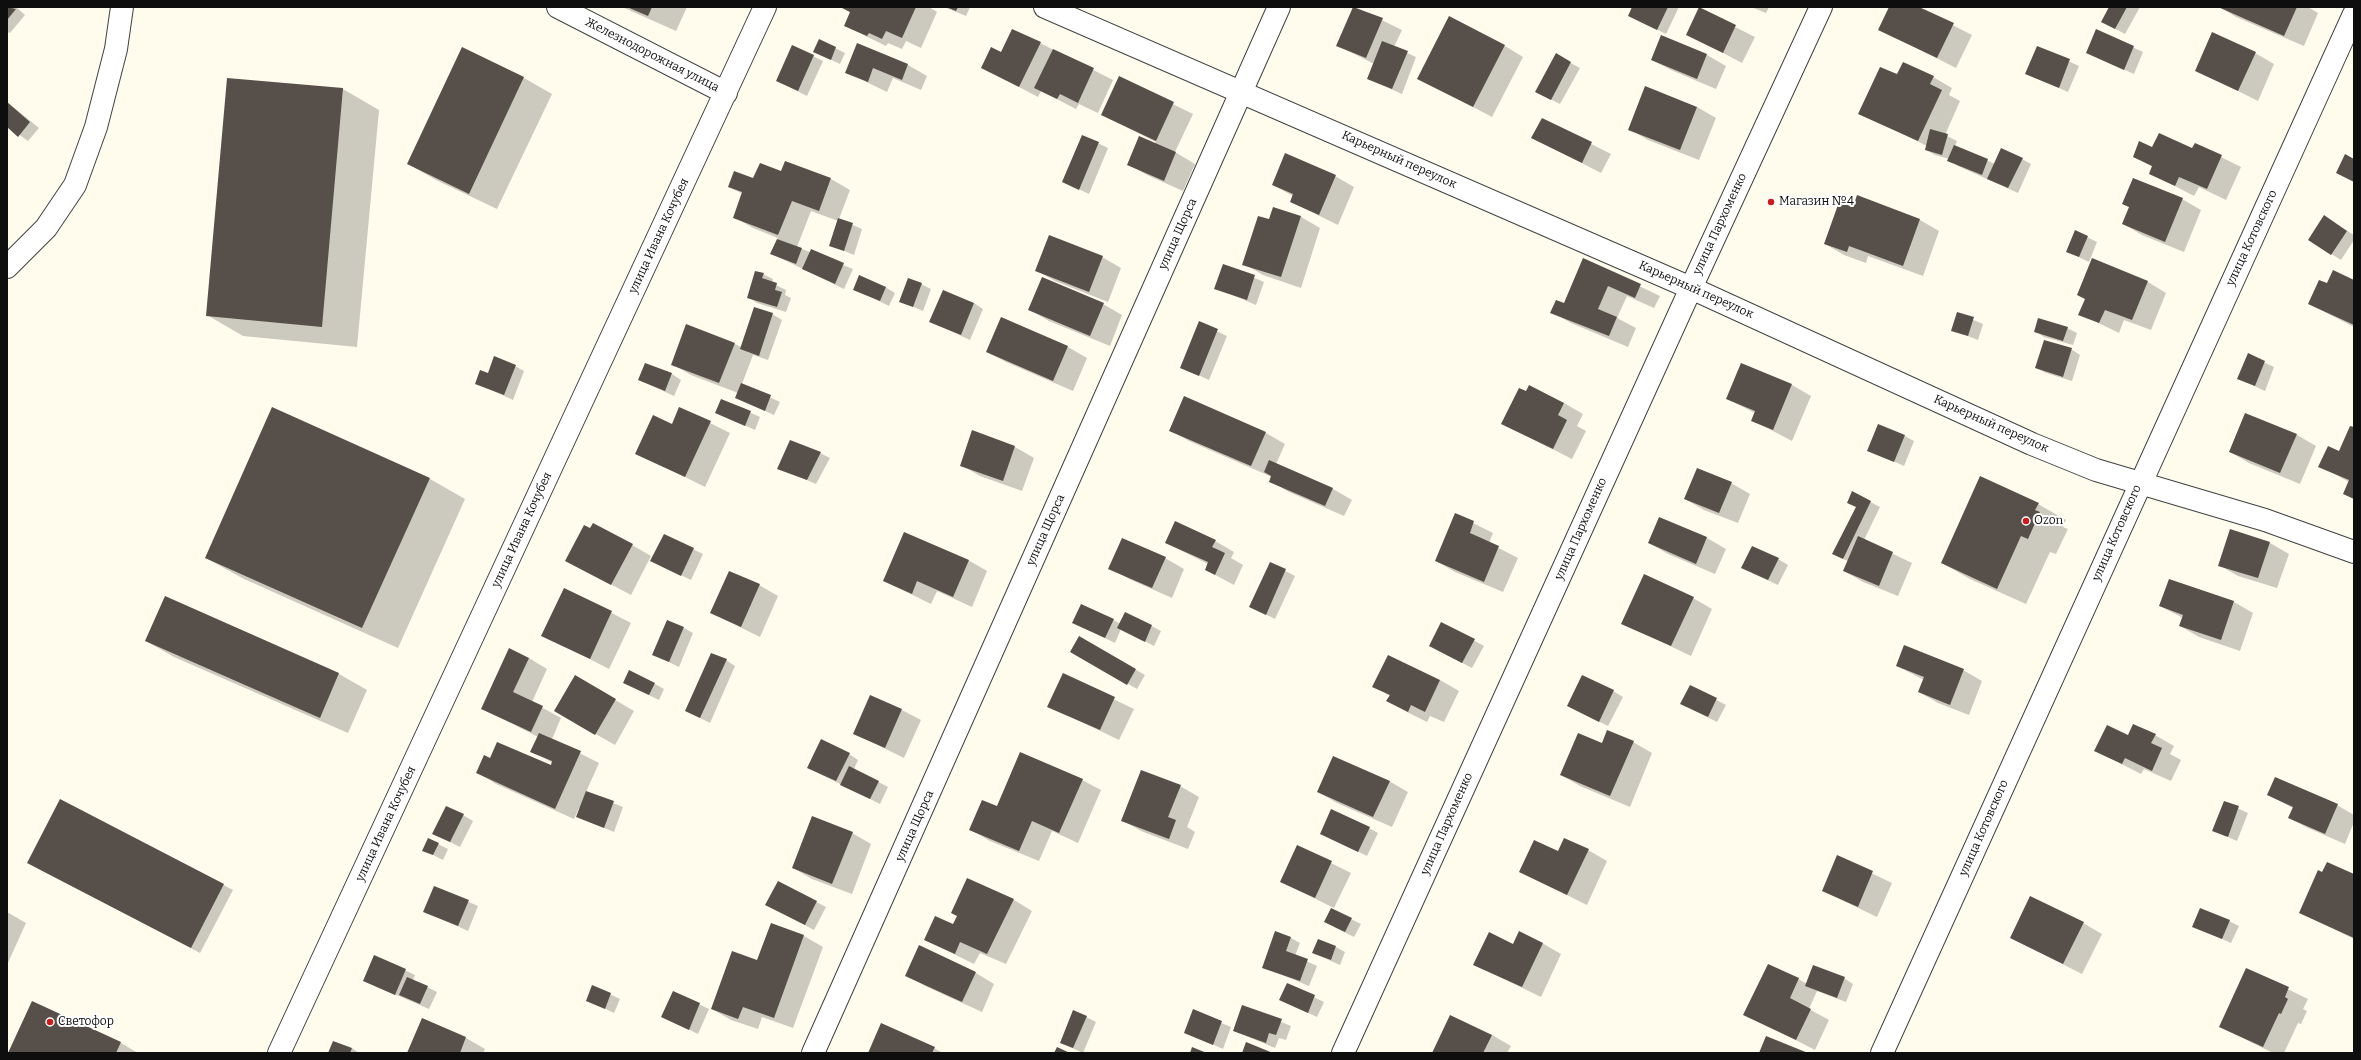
<!DOCTYPE html>
<html>
<head>
<meta charset="utf-8">
<style>
	body { margin:0 }
	#map { position:relative; width:2361px; height:1060px; overflow:hidden; background:#fffcee; font-family:Bitter,serif }
	canvas { display:block }
	.frame { position:absolute; inset:0; border:8px solid #0e0e0e; pointer-events:none }
</style>
</head>
<body>
<div id="map">
<canvas width="2361" height="1060"></canvas>
<div class="frame"></div>
</div>
<script>
const ctx = document.querySelector('canvas').getContext('2d');
ctx.lineJoin = 'round';
function fillPath(path, color) {
  ctx.fillStyle = color;
  ctx.fill(path, 'evenodd');
}
function poly(rows) {
  const path = new Path2D();
  for (const r of rows) {
    path.moveTo(r[0], r[1]);
    for (let i = 2; i < r.length; i += 2) path.lineTo(r[i], r[i + 1]);
  }
  return path;
}
function trace(path, color, width, dash) {
  ctx.strokeStyle = color;
  ctx.lineWidth = width;
  ctx.lineCap = dash ? 'butt' : 'round';
  ctx.setLineDash(dash || []);
  ctx.stroke(path);
}
function drawText(font, color, halo, rows, align = 'center') {
  ctx.font = font + ' Bitter,serif';
  ctx.lineWidth = 4;
  ctx.setLineDash([]);
  ctx.textBaseline = 'middle';
  ctx.strokeStyle = halo;
  ctx.fillStyle = color;
  for (const [text, x, y, turn = 0] of rows) {
    ctx.save();
    ctx.translate(x, y);
    ctx.rotate((+turn || 0) * Math.PI / 180);
    ctx.textAlign = isNaN(turn) ? turn : align;
    if (halo) ctx.strokeText(text, 0, 0);
    ctx.fillText(text, 0, 0);
    ctx.restore();
  }
}
const shadow = poly([
	[7,7,16,7,25,15,10,33,7,32],
	[622,7,687,7,676,31],
	[841,7,929,7,937,12,921,48,906,41,902,49,888,43,886,46,845,26,851,13],
	[944,7,970,7,966,16],
	[1355,7,1402,30,1394,47,1416,57,1402,94,1368,79,1374,64,1337,45],
	[1633,7,1679,7,1666,34,1639,21],
	[1751,7,1769,7,1766,13],
	[1890,7,1917,7,1972,35,1956,68,1879,29],
	[2110,7,2140,7,2125,34,2112,27],
	[2220,7,2308,7,2318,13,2304,46,2236,17],
	[1699,9,1755,37,1742,63,1687,34],
	[2097,31,2143,52,2134,74,2087,53],
	[1662,36,1707,55,1726,66,1716,89,1671,70,1652,60],
	[819,40,845,53,840,64,814,52],
	[1040,43,1113,80,1098,113,1079,104,1076,109,1041,91,1038,97,983,68,1002,54],
	[857,44,908,65,927,76,921,90,893,78,887,92,846,72],
	[1505,46,1523,57,1492,117,1418,78],
	[2038,47,2079,66,2068,92,2027,74],
	[463,49,524,78,552,94,497,209,436,180,408,164],
	[2255,53,2274,64,2258,101,2196,70],
	[1556,55,1580,68,1560,104,1546,97],
	[813,56,823,61,807,96,777,81],
	[1897,76,1933,77,1952,88,1949,95,1960,101,1945,135,1957,141,1955,146,1995,164,2022,159,2031,164,2018,193,1958,166,1949,159,1935,155,1926,150,1927,146,1860,113],
	[1120,78,1193,114,1175,152,1195,164,1183,191,1147,175,1128,164,1156,142,1102,115],
	[228,79,343,89,379,110,357,347,243,336,207,315],
	[7,102,39,128,28,141,7,126],
	[1697,107,1716,118,1699,160,1648,140,1629,129],
	[1542,119,1611,154,1601,173,1533,138],
	[1083,136,1108,148,1089,194,1064,182],
	[2195,144,2241,167,2226,200,2199,187,2194,196,2150,173,2153,167,2134,156,2153,149,2193,150],
	[786,162,831,179,850,190,839,219,862,229,854,255,830,245,838,221,811,211,797,247,853,269,844,289,772,254,778,238,753,228,734,217,743,194,729,187,782,172],
	[1335,176,1354,187,1338,225,1291,202,1293,196,1273,185],
	[1857,197,1920,220,1939,231,1923,276,1868,256,1866,263,1844,255,1825,244,1853,208],
	[2182,199,2201,210,2184,252,2142,235,2123,224],
	[1273,209,1301,217,1320,228,1301,288,1263,275,1244,264,1269,221],
	[2333,222,2354,235,2354,240,2341,260,2309,240],
	[2087,237,2097,242,2089,262,2068,252],
	[1102,257,1121,268,1108,302,1055,281,1036,270],
	[1583,259,1660,296,1654,308,1627,296,1617,318,1636,328,1628,347,1571,323,1552,312,1564,304],
	[1224,265,1264,282,1256,305,1216,288],
	[763,274,773,279,772,283,786,290,785,295,791,298,786,312,757,303,748,297],
	[2354,281,2354,327,2309,304,2328,285],
	[2148,282,2166,293,2151,330,2124,320,2119,333,2080,314,2086,299],
	[921,284,931,289,923,311,900,301],
	[885,287,895,293,889,306,854,289],
	[974,303,983,309,970,340,931,322],
	[1103,304,1122,315,1110,346,1049,321,1030,310],
	[1957,313,1983,324,1978,340,1952,330],
	[772,314,782,320,768,360,753,355,742,384,780,402,774,415,736,398,738,393,691,375,672,364,735,344,741,347],
	[1002,318,1068,347,1087,358,1073,391,1006,362,987,352],
	[1199,323,1227,336,1209,380,1181,367],
	[2067,328,2077,333,2073,345,2044,337,2035,331],
	[2071,349,2080,355,2072,381,2046,373,2036,368],
	[2248,355,2274,367,2265,391,2239,379],
	[1742,364,1792,385,1811,396,1792,441,1752,420,1755,413,1727,399],
	[515,366,524,371,513,400,476,383,488,374],
	[672,374,681,380,674,396,639,380],
	[1185,397,1266,433,1285,444,1276,464,1333,489,1352,500,1344,516,1289,492,1270,481,1272,477,1189,441,1170,430],
	[722,400,760,417,755,430,716,413],
	[1564,403,1583,414,1577,426,1586,431,1572,459,1503,424],
	[680,408,730,433,705,487,637,453,672,425],
	[2246,414,2297,435,2316,446,2300,484,2249,463,2230,452],
	[2354,428,2354,499,2344,494,2349,482,2320,466,2340,452],
	[973,432,1015,447,1034,458,1022,491,980,476,961,465],
	[1905,436,1914,441,1904,466,1869,450],
	[820,453,830,458,816,484,779,468],
	[430,479,465,499,398,648,242,578,206,558],
	[1731,483,1750,494,1738,523,1704,510,1685,499],
	[1853,493,1880,507,1864,540,1912,563,1898,596,1863,582,1844,571,1848,561,1843,559,1857,507],
	[2038,504,2066,520,2063,527,2068,529,2056,554,2050,552,2026,604,1970,579,1942,563],
	[1455,514,1493,533,1489,543,1518,558,1503,592,1455,572,1436,561],
	[591,530,632,545,651,556,631,595,567,561],
	[664,535,703,554,691,580,652,561],
	[1707,538,1726,549,1715,574,1668,554,1649,543],
	[1215,541,1234,552,1231,558,1243,565,1234,585,1206,570,1208,564,1166,543],
	[2270,543,2289,554,2277,588,2238,576,2219,565],
	[1165,558,1184,569,1172,598,1129,579,1110,568],
	[1778,559,1788,565,1778,585,1752,573],
	[968,560,987,571,972,607,937,591,931,604,884,581],
	[1270,563,1295,576,1275,619,1251,607],
	[2169,580,2234,602,2253,613,2240,651,2199,637,2180,626,2183,618,2160,606],
	[759,585,778,596,760,637,711,613],
	[565,589,631,623,609,669,543,635],
	[165,597,339,674,367,690,348,733,174,657,146,641],
	[1693,598,1712,609,1691,656,1622,623],
	[1126,613,1161,631,1154,646,1121,629,1115,643,1074,623,1113,620,1121,624],
	[1442,623,1484,646,1472,668,1439,651],
	[684,628,693,633,679,667,654,655],
	[1079,637,1145,675,1137,689,1071,651],
	[529,658,547,669,532,702,561,718,552,739,599,763,586,792,623,807,614,832,577,817,581,808,579,808,574,819,496,784,478,773,490,759,551,766,553,763,532,751,538,737,482,708],
	[726,660,735,666,710,723,686,711],
	[1897,666,1963,670,1982,681,1969,715,1938,703,1919,692,1924,680],
	[1063,675,1134,709,1119,740,1049,706],
	[576,677,634,711,615,745,555,711],
	[1440,680,1459,691,1444,722,1430,716,1427,722,1407,712,1388,701,1390,696,1374,686],
	[655,684,664,689,659,700,634,688],
	[1690,686,1726,705,1717,722,1691,709],
	[1613,691,1623,697,1608,726,1568,706],
	[902,710,921,720,904,758,855,734],
	[2155,735,2174,746,2170,754,2181,760,2171,781,2144,769,2141,774,2096,751,2129,736],
	[1633,742,1652,753,1630,807,1580,786,1561,775,1602,744],
	[849,754,858,760,854,769,888,787,880,804,818,773],
	[1082,780,1101,790,1078,843,1052,831,1039,861,990,841,971,830],
	[1389,781,1408,792,1392,827,1337,803,1318,792],
	[1180,786,1199,797,1187,827,1195,832,1188,849,1141,831,1122,820],
	[2268,795,2337,805,2354,815,2354,822,2345,844,2308,828,2289,818,2293,808],
	[61,800,233,890,200,953,37,868],
	[2224,802,2248,813,2237,841,2214,831],
	[463,815,473,821,460,847,434,834],
	[1369,828,1378,833,1367,856,1330,838],
	[852,833,871,844,852,894,812,879,793,868],
	[438,844,448,849,443,860,423,850],
	[1297,846,1351,873,1334,908,1281,882],
	[1588,850,1607,861,1587,905,1520,872],
	[1838,857,1892,883,1877,917,1823,891],
	[2323,873,2354,875,2354,939,2300,913],
	[778,882,826,907,814,930,767,905],
	[434,887,478,906,468,931,424,911],
	[1014,900,1032,911,1006,964,980,953,974,964,925,940],
	[7,912,26,923,7,965],
	[1351,919,1361,924,1354,937,1334,927],
	[2229,921,2239,926,2231,943,2193,926],
	[2083,923,2102,934,2082,974,2011,938],
	[771,924,804,936,823,947,793,1028,762,1017,758,1029,731,1020,712,1009,757,961],
	[1291,938,1300,943,1295,956,1317,966,1309,986,1263,967],
	[1542,943,1561,954,1541,997,1475,965,1514,945],
	[1336,947,1345,952,1340,965,1313,953],
	[375,956,415,975,413,980,437,992,429,1009,364,981],
	[2246,969,2308,999,2303,1009,2307,1011,2301,1024,2298,1023,2284,1053,2273,1053,2220,1027],
	[976,973,994,984,982,1012,925,986,906,975],
	[1844,978,1853,984,1846,1002,1817,991,1809,1009,1829,1020,1815,1050,1745,1014,1798,979,1807,984],
	[1287,984,1324,1002,1317,1017,1280,1000],
	[593,986,620,999,614,1013,587,1000],
	[673,992,709,1009,698,1034,662,1017],
	[33,1002,121,1043,138,1053,9,1053],
	[1243,1006,1291,1026,1286,1040,1279,1038,1275,1048,1234,1031],
	[1193,1011,1231,1027,1223,1049,1185,1032],
	[1086,1017,1096,1022,1083,1053,1061,1043],
	[422,1020,466,1038,485,1049,483,1053,408,1053],
	[1492,1035,1511,1046,1507,1053,1433,1053],
	[352,1048,359,1053,329,1053],
	[934,1048,943,1053,871,1053]
]);
const building = poly([
	[7,7,16,9,7,20],
	[627,7,652,7,648,16],
	[840,7,916,7,902,38,886,31,882,39,869,33,867,36,844,26,850,12],
	[946,7,958,7,956,11],
	[1353,7,1383,18,1366,58,1336,46],
	[1632,7,1668,7,1657,30,1628,16],
	[1699,7,1736,25,1723,53,1686,35],
	[1889,7,1919,7,1954,23,1937,58,1878,30],
	[2109,7,2127,7,2115,29,2101,22],
	[2218,7,2297,7,2284,36],
	[1449,16,1505,45,1473,107,1417,79],
	[1012,29,1041,42,1019,87,981,68,991,47,1001,52],
	[2096,29,2134,46,2124,70,2086,53],
	[2212,32,2256,52,2238,91,2195,71],
	[1661,35,1707,54,1697,79,1651,60],
	[819,39,836,47,831,60,813,52],
	[1382,41,1408,51,1392,89,1367,79],
	[857,43,908,64,902,80,873,68,868,82,845,73],
	[792,45,814,55,798,91,776,81],
	[2037,46,2070,59,2059,88,2025,74],
	[462,47,524,77,469,194,407,164],
	[1053,49,1094,68,1078,103,1060,94,1057,99,1034,88],
	[1556,53,1571,62,1551,100,1535,92],
	[1903,62,1934,76,1930,84,1942,90,1918,141,1858,114,1880,67,1897,74],
	[1119,76,1174,102,1156,141,1101,115],
	[227,78,343,88,322,327,206,316],
	[1645,86,1697,107,1680,150,1628,130],
	[7,102,30,122,18,137,7,127],
	[1542,118,1592,142,1582,163,1531,138],
	[1930,129,1948,134,1942,155,1925,150],
	[2159,133,2192,148,2195,143,2222,155,2207,189,2179,177,2175,186,2149,174,2152,166,2133,157,2139,141,2152,147],
	[1082,135,1099,142,1079,190,1062,182],
	[1139,136,1176,152,1164,181,1127,165],
	[1954,145,1988,159,1982,175,1947,161],
	[2001,148,2023,158,2008,188,1987,179],
	[1285,153,1336,175,1319,215,1290,202,1293,194,1272,185],
	[2345,154,2354,159,2354,182,2336,173],
	[785,161,831,178,819,211,792,201,778,235,733,218,742,192,728,187,734,171,753,178,760,163,781,171],
	[2133,178,2183,198,2165,242,2122,224,2129,207,2122,204],
	[1857,195,1920,219,1903,266,1849,246,1847,252,1824,244,1839,202,1853,207],
	[1273,207,1301,216,1281,277,1242,265,1258,216,1269,219],
	[2324,215,2347,231,2331,255,2308,240],
	[838,218,853,223,844,251,829,246],
	[2075,230,2088,236,2079,257,2066,252],
	[1049,235,1103,256,1089,292,1035,271],
	[777,239,802,248,796,264,770,254],
	[811,249,844,263,835,284,802,269],
	[1583,258,1641,284,1635,298,1608,286,1598,309,1617,317,1609,336,1550,313,1556,300,1564,303],
	[2092,258,2148,281,2132,320,2105,310,2099,323,2078,315,2085,299,2077,295],
	[1223,264,1255,275,1247,300,1214,289],
	[2333,270,2354,280,2354,325,2308,304,2319,280,2327,283],
	[755,271,764,273,762,278,777,283,775,290,782,292,777,307,747,298],
	[859,275,886,287,880,301,853,290],
	[1042,277,1104,303,1090,336,1028,310],
	[908,278,922,283,913,307,899,302],
	[943,290,974,303,961,335,929,322],
	[754,307,773,313,759,356,740,349],
	[1957,312,1974,317,1968,336,1951,331],
	[1001,317,1068,346,1053,381,986,352],
	[2038,318,2068,327,2063,341,2034,332],
	[1199,321,1218,329,1199,376,1180,368],
	[686,324,735,343,719,383,671,365],
	[2044,340,2072,348,2063,377,2035,368],
	[2248,353,2265,361,2255,386,2237,379],
	[494,356,516,365,504,395,475,384,480,370,488,373],
	[645,363,672,373,665,391,638,380],
	[1741,363,1792,384,1773,430,1751,421,1755,411,1726,399],
	[741,383,771,395,765,411,735,398],
	[1529,385,1564,403,1558,415,1567,420,1553,449,1501,424,1519,388,1526,391],
	[1184,396,1266,432,1251,466,1169,431],
	[721,399,751,411,745,426,715,413],
	[272,407,430,478,362,628,205,558],
	[679,407,711,421,685,477,635,454,653,415,672,424],
	[2245,413,2297,434,2280,473,2229,452],
	[1878,424,1905,435,1894,462,1867,451],
	[2350,426,2354,427,2354,499,2343,494,2349,480,2318,467,2328,446,2339,451],
	[972,430,1015,446,1003,481,960,466],
	[790,440,821,452,807,480,777,469],
	[1269,460,1333,488,1325,506,1269,482,1271,476,1264,472],
	[1697,468,1732,482,1719,513,1684,499],
	[1980,476,2039,503,2035,510,2040,512,2028,539,2021,536,1997,589,1941,563],
	[1852,491,1871,501,1843,559,1832,554,1856,507,1847,503],
	[1455,513,1474,521,1470,533,1499,546,1484,582,1435,561],
	[1659,517,1707,537,1696,564,1648,543],
	[1175,521,1216,540,1212,547,1225,553,1215,575,1205,570,1208,562,1165,543],
	[593,523,633,544,611,585,565,561,584,525,590,528],
	[2230,529,2270,542,2258,578,2218,566],
	[904,532,969,560,953,597,917,581,912,594,883,581],
	[664,534,694,548,681,576,650,561],
	[1858,536,1893,552,1879,586,1843,571],
	[1122,538,1166,557,1152,588,1108,569],
	[1752,546,1779,558,1768,580,1741,568],
	[1270,562,1286,569,1266,615,1249,607],
	[729,571,760,584,741,627,710,613],
	[1644,574,1694,597,1671,646,1621,624],
	[2169,579,2234,601,2221,640,2179,626,2183,615,2159,606],
	[564,588,612,611,590,659,541,636],
	[165,596,339,673,320,718,145,641],
	[1081,604,1114,619,1105,638,1072,623],
	[1125,612,1152,625,1145,642,1117,628],
	[667,620,684,627,669,662,652,655],
	[1441,622,1475,639,1462,663,1429,646],
	[1079,636,1136,669,1127,685,1070,652],
	[1904,645,1964,669,1950,705,1918,692,1924,677,1896,666],
	[509,648,529,658,513,692,543,706,531,732,481,709],
	[711,653,727,659,700,718,685,711],
	[1388,655,1440,680,1425,712,1411,705,1408,712,1386,701,1390,695,1372,687],
	[629,670,655,683,649,695,623,683],
	[1063,673,1115,697,1100,730,1047,707],
	[575,675,616,699,595,735,554,711],
	[1582,675,1614,690,1599,722,1567,706],
	[1690,685,1717,698,1708,717,1680,704],
	[870,695,902,709,885,748,853,734],
	[2133,724,2156,734,2151,743,2162,748,2152,771,2125,758,2122,764,2094,751,2107,725,2128,735],
	[1607,730,1634,741,1610,796,1560,775,1578,733,1602,743],
	[539,733,581,751,555,809,476,773,484,755,490,758,497,742,551,765,552,761,530,752],
	[821,739,850,753,836,781,807,768],
	[1020,752,1083,779,1059,833,1032,821,1019,851,969,830,982,800,997,806],
	[1333,756,1390,781,1373,817,1317,792],
	[849,766,879,781,870,799,840,785],
	[1141,770,1181,785,1168,817,1176,820,1169,839,1121,821],
	[2275,777,2338,804,2325,834,2288,818,2293,807,2267,795],
	[586,791,614,801,604,828,576,817],
	[60,799,224,884,191,948,27,863],
	[2224,801,2239,806,2228,837,2212,831],
	[446,806,464,814,450,842,432,834],
	[1331,809,1370,827,1358,852,1320,834],
	[812,816,853,832,832,884,792,868],
	[428,838,439,843,433,855,422,851],
	[1564,838,1589,849,1567,895,1519,872,1534,840,1558,851],
	[1297,845,1332,861,1315,898,1280,882],
	[1837,855,1873,871,1858,907,1822,891],
	[2327,862,2354,874,2354,938,2299,913,2318,870,2322,872],
	[967,878,1014,899,987,954,960,942,955,954,924,940,935,916,953,924,957,916,951,913],
	[778,881,817,901,805,925,765,905],
	[434,886,469,900,458,926,423,912],
	[2030,896,2084,922,2063,964,2010,938],
	[1331,908,1352,918,1345,932,1324,922],
	[2200,908,2230,920,2222,939,2192,927],
	[771,923,804,935,774,1018,743,1007,738,1019,711,1009,732,951,757,960],
	[1275,931,1291,937,1286,951,1308,959,1300,981,1262,968],
	[1519,931,1543,943,1522,987,1473,965,1489,932,1513,944],
	[1318,939,1336,946,1331,960,1312,953],
	[919,945,976,972,962,1002,905,976],
	[374,955,406,969,395,995,363,981],
	[1768,964,1799,978,1790,998,1811,1009,1796,1040,1743,1015],
	[1813,965,1845,977,1837,998,1805,986],
	[2246,968,2289,987,2285,997,2288,999,2281,1014,2279,1013,2263,1047,2219,1027],
	[407,977,428,986,420,1004,399,995],
	[1287,983,1315,995,1308,1013,1279,1000],
	[592,985,611,993,605,1009,586,1001],
	[673,991,700,1003,689,1030,661,1017],
	[32,1001,121,1042,116,1053,8,1053],
	[1242,1005,1282,1019,1276,1035,1269,1033,1266,1043,1233,1031],
	[1193,1009,1222,1021,1213,1045,1184,1033],
	[1073,1010,1087,1016,1073,1048,1060,1043],
	[1450,1015,1492,1035,1483,1053,1432,1053],
	[422,1018,466,1037,460,1053,407,1053],
	[881,1023,935,1047,932,1053,868,1053],
	[1766,1036,1808,1053,1759,1053],
	[333,1041,352,1048,350,1053,328,1053],
	[1246,1042,1273,1053,1242,1053],
	[1057,1047,1070,1053,1054,1053],
	[1192,1047,1207,1053,1190,1053]
]);
const minor = poly([
	[558,7,726,93],
	[1045,7,1691,288,2032,444,2096,470,2265,520,2354,552],
	[7,267,46,228,75,185,96,127,116,49,122,7],
	[279,1053,765,7],
	[813,1053,1279,7],
	[1343,1053,1691,288,1821,7],
	[1882,1053,2354,14]
]);
const markers = [
	[1771,202,4,"#c61d1f"],
	[2026,521,4,"#c61d1f"],
	[50,1022,4,"#c61d1f"]
];
const streetNames = [
	["Железнодорожная улица",652,55,27],
	["Карьерный переулок",1399,160,24],
	["улица Пархоменко",1720,224,-65],
	["улица Щорса",1178,234,-66],
	["улица Ивана Кочубея",659,236,-65],
	["улица Котовского",2252,238,-65],
	["Карьерный переулок",1696,290,24],
	["Карьерный переулок",1991,424,24],
	["улица Пархоменко",1581,529,-66],
	["улица Ивана Кочубея",522,530,-65],
	["улица Щорса",1046,530,-66],
	["улица Котовского",2117,533,-66],
	["улица Ивана Кочубея",386,824,-65],
	["улица Пархоменко",1447,824,-66],
	["улица Щорса",915,826,-66],
	["улица Котовского",1984,828,-66]
];
const poiNames = [
	["Магазин №4",1779,202],
	["Ozon",2034,521],
	["Светофор",58,1022]
];
fillPath(shadow, '#0003');
fillPath(building, '#574f49');
trace(minor, '#414141', 24);
trace(minor, '#fff', 22);
for (const [x, y, r, color] of markers) {
  const dot = new Path2D();
  dot.arc(x, y, r, 0, 2 * Math.PI);
  ctx.fillStyle = color;
  ctx.fill(dot);
  trace(dot, '#fff', 1.5);
}
drawText('12px', '#0e0e0e', '#fff', streetNames);
drawText('12px', '#0e0e0e', '#fff', poiNames, 'left');
</script>
</body>
</html>
